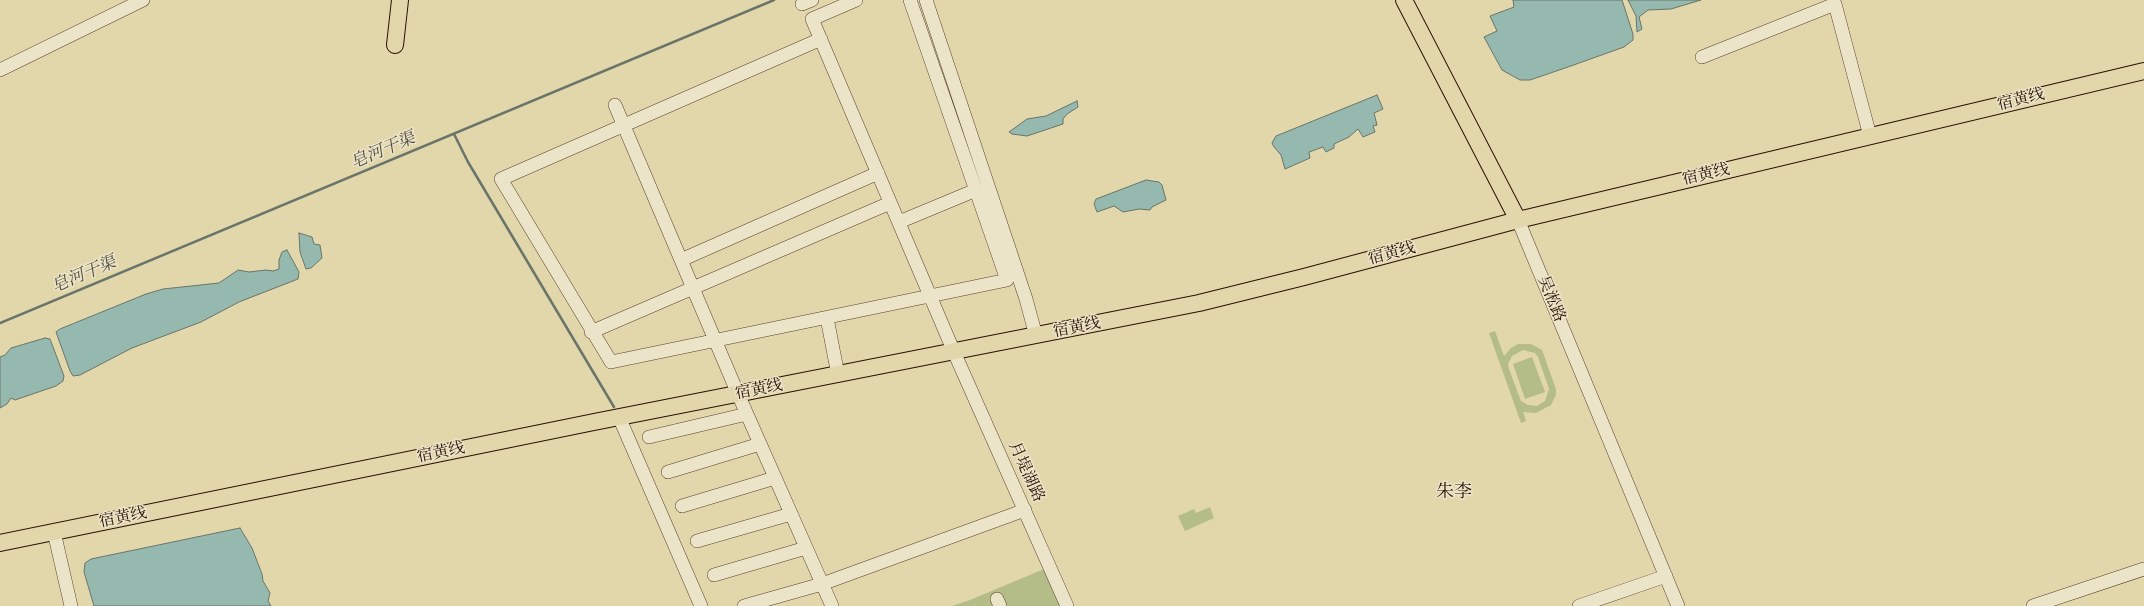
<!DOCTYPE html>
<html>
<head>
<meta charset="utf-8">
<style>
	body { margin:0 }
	canvas { display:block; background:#e2d6ab }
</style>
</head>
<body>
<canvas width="2144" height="606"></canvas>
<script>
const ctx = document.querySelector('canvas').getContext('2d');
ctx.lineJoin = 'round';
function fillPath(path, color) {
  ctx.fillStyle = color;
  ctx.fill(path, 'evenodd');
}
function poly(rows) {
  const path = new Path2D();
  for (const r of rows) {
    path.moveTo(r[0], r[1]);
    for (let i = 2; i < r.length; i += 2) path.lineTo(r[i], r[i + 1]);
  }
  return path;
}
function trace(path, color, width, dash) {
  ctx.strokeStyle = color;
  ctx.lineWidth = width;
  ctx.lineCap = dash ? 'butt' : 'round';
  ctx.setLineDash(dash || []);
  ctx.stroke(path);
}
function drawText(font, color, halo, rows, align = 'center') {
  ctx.font = font + ' "IM FELL Great Primer","Noto Serif SC",serif';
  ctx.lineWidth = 3;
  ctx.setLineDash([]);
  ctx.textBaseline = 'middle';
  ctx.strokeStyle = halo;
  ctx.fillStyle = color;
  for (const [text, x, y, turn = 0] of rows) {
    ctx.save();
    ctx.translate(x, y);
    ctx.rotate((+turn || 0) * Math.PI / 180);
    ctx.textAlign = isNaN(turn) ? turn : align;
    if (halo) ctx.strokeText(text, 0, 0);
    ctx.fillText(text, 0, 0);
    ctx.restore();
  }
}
const green = poly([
	[1495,331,1504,356,1511,348,1518,344,1531,344,1542,350,1556,389,1556,395,1551,405,1536,413,1523,412,1526,421,1521,423,1489,333],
	[1523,350,1535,353,1538,357,1549,389,1545,401,1537,406,1528,405,1521,401,1509,369,1508,364,1512,356],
	[1532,357,1545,392,1525,399,1513,364],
	[1210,507,1214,518,1185,531,1178,516,1194,509,1196,513],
	[1044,569,1060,606,952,606,970,600]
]);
const water = poly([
	[1513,0,1622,0,1633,34,1633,40,1624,47,1568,67,1530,80,1520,80,1502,70,1484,37,1497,31,1490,16,1514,7,1513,0],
	[1628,0,1701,0,1671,9,1648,10,1639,17,1642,29,1637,32,1636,16,1628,0],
	[1377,95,1383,109,1374,113,1377,125,1373,126,1375,132,1363,137,1358,129,1349,137,1334,144,1334,148,1326,152,1323,147,1309,152,1310,158,1285,169,1281,155,1274,147,1272,143,1276,136,1377,95],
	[1077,101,1078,107,1067,114,1063,119,1063,124,1027,136,1012,134,1009,132,1027,119,1046,116,1077,101],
	[1146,180,1159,182,1162,185,1166,200,1152,207,1150,210,1139,209,1123,212,1114,206,1097,212,1094,204,1096,199,1146,180],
	[299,233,312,237,314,244,320,245,322,258,311,268,306,269,300,252,299,233],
	[287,250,299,272,298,279,239,302,201,322,132,348,80,375,73,376,70,371,56,332,60,329,146,294,163,289,219,283,238,270,249,272,266,270,273,271,279,269,279,260,282,252,287,250],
	[45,338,50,339,64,376,63,381,56,386,15,400,11,398,7,404,0,408,0,357,5,355,11,348,45,338],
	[240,528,252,548,262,574,263,581,270,593,268,601,271,606,94,606,84,572,85,563,91,559,240,528]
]);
const stream = poly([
	[454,134,468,162,614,407],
	[0,323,774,0]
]);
const minor = poly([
	[856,0,812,19,954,352,1067,606],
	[926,0,1026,299,1036,336],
	[802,4,812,0],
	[821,39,501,179,611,362,1007,280,910,0],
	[1702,57,1835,4,1870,136],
	[0,70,143,0],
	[615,105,738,394,832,606],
	[1518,220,1678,606],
	[899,222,976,190],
	[681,260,878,173],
	[827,318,838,375],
	[591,332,890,203],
	[619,417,701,606],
	[649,437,747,414],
	[668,472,760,444],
	[682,506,775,478],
	[54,532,71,606],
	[697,541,791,514],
	[714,575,806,548],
	[997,599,1000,606],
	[744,606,822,584,1025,510],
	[1579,606,1666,576],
	[2033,606,2144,569]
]);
const major = poly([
	[1404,0,1518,220],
	[395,45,400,0],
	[0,543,594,422,1199,303,1304,277,1518,220,2144,71]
]);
const streetNames = [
	["宿黄线",2021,100,-14],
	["宿黄线",1706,175,-13],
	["宿黄线",1392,254,-15],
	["吴淞路",1551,299,68],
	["宿黄线",1077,328,-11],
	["宿黄线",759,390,-11],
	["宿黄线",441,453,-12],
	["月堤湖路",1026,472,66],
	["宿黄线",123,518,-12]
];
const waterNames = [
	["皂河干渠",383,151,-23],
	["皂河干渠",84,275,-23]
];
const quarterNames = [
	["朱李",1454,493]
];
fillPath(green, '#b4bd88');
fillPath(water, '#95b8af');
trace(water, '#6a756a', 1);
trace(stream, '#6a756a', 2.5);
trace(minor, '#58422c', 14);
trace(major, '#2a1002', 18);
trace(minor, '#ece4c8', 13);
trace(major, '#e2d6ab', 16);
drawText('16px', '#2a1002', '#ece4c8', streetNames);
drawText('italic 17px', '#4f4b3f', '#ece4c8', waterNames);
drawText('18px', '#2a1002', '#ece4c8', quarterNames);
</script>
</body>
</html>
